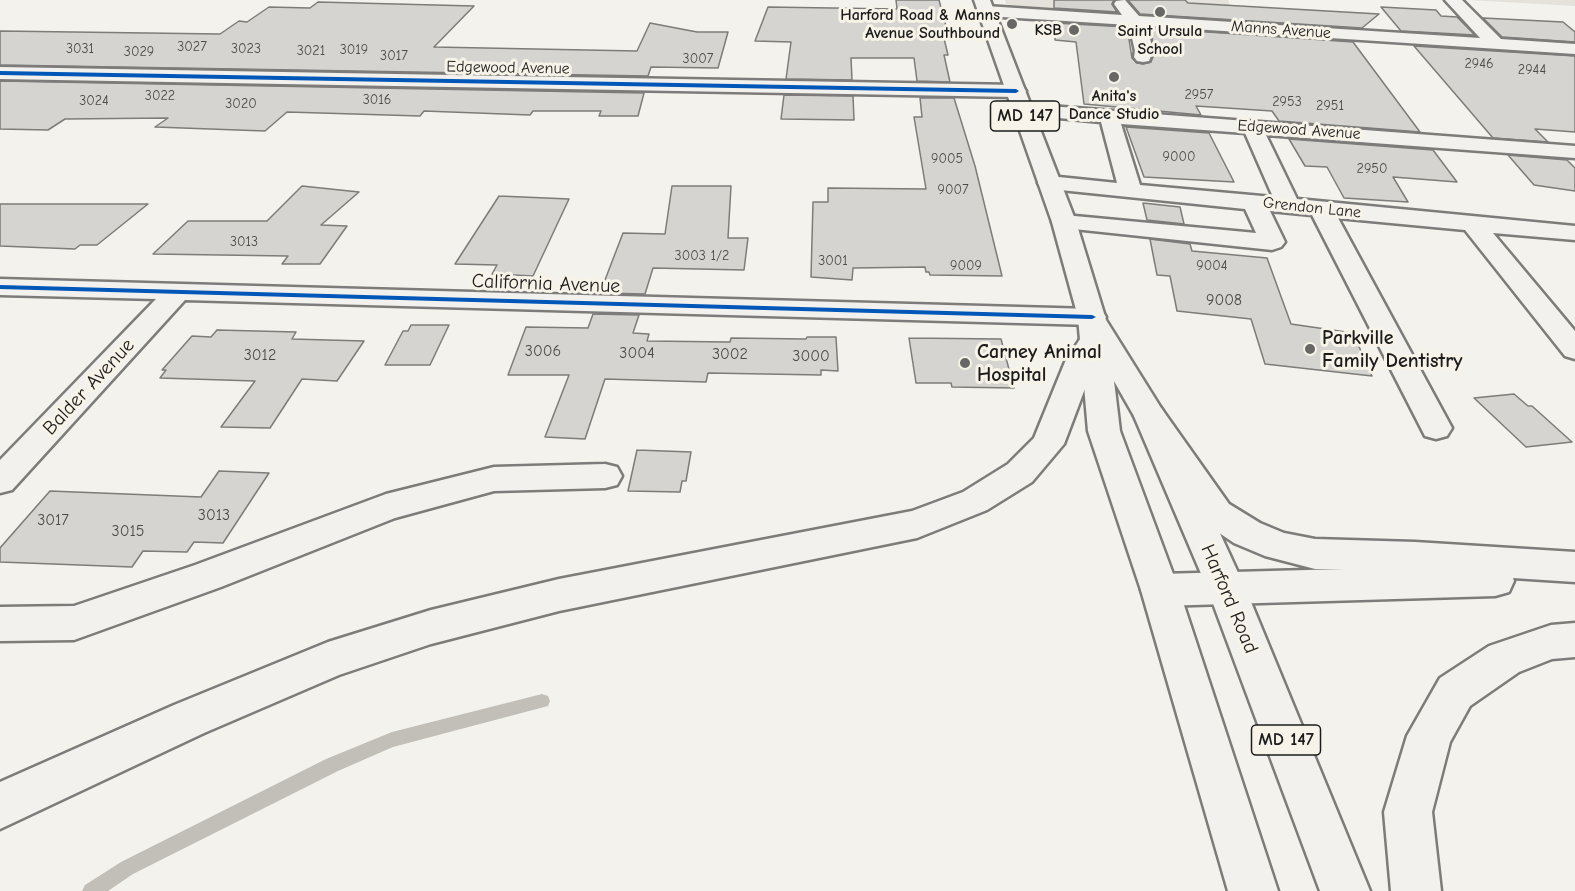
<!DOCTYPE html>
<html>
<head>
<meta charset="utf-8">
<style>
	body { margin:0 }
	canvas { display:block; background:#f4f2ec }
</style>
</head>
<body>
<canvas width="1575" height="891"></canvas>
<script>
const ctx = document.querySelector('canvas').getContext('2d');
ctx.lineJoin = 'round';
function fillPath(path, color) {
  ctx.fillStyle = color;
  ctx.fill(path, 'evenodd');
}
function poly(rows) {
  const path = new Path2D();
  for (const r of rows) {
    path.moveTo(r[0], r[1]);
    for (let i = 2; i < r.length; i += 2) path.lineTo(r[i], r[i + 1]);
  }
  return path;
}
function trace(path, color, width, dash) {
  ctx.strokeStyle = color;
  ctx.lineWidth = width;
  ctx.lineCap = dash ? 'butt' : 'round';
  ctx.setLineDash(dash || []);
  ctx.stroke(path);
}
function drawText(font, color, halo, rows, align = 'center') {
  ctx.font = font + ' "Comic Neue",sans-serif';
  ctx.lineWidth = 6;
  ctx.setLineDash([]);
  ctx.textBaseline = 'middle';
  ctx.strokeStyle = halo;
  ctx.fillStyle = color;
  for (const [text, x, y, turn = 0] of rows) {
    ctx.save();
    ctx.translate(x, y);
    ctx.rotate((+turn || 0) * Math.PI / 180);
    ctx.textAlign = isNaN(turn) ? turn : align;
    if (halo) ctx.strokeText(text, 0, 0);
    ctx.fillText(text, 0, 0);
    ctx.restore();
  }
}
const built = poly([
	[1005,0,1228,0,1237,22,1024,8,1006,4],
	[1468,0,1575,0,1575,6]
]);
const stream = poly([
	[542,694,548,696,550,701,548,706,393,747,338,771,133,874,108,891,82,891,85,885,121,862,326,759,392,732,542,694]
]);
const building = poly([
	[896,0,939,0,947,30,942,30,948,55,944,55,950,82,917,81,914,58,851,58,852,80,786,79,791,42,755,41,768,7,897,9,896,0],
	[1054,0,1114,0,1112,4,1117,12,1054,8,1054,0],
	[1128,0,1185,0,1188,3,1379,14,1362,28,1140,14,1128,0],
	[318,2,474,6,434,47,637,51,650,23,697,32,728,32,718,68,651,67,648,76,0,65,0,31,220,34,239,21,247,22,269,7,310,8,318,2],
	[1381,7,1436,10,1441,16,1457,17,1475,35,1401,31,1381,7],
	[1483,18,1563,22,1575,32,1575,42,1502,37,1483,18],
	[1055,23,1127,27,1132,58,1137,63,1143,64,1151,62,1155,52,1150,28,1353,42,1420,132,1279,121,1272,111,1196,106,1201,115,1084,104,1076,42,1055,40,1055,23],
	[1414,46,1575,56,1575,132,1535,129,1548,142,1493,138,1414,46],
	[0,81,644,93,638,116,599,116,601,111,533,111,530,115,424,111,420,116,287,112,265,131,155,127,168,118,65,119,48,130,0,129,0,81],
	[784,95,853,96,854,120,781,119,784,95],
	[920,98,954,98,975,166,1002,276,930,275,929,272,926,272,925,267,853,268,852,280,811,277,813,202,828,202,828,188,926,189,914,117,922,117,920,98],
	[1126,127,1209,133,1234,182,1144,177,1126,127],
	[1289,139,1433,150,1457,182,1393,177,1408,202,1344,198,1327,167,1305,166,1289,139],
	[1508,155,1567,160,1575,168,1575,191,1534,185,1508,155],
	[302,186,359,192,321,225,347,226,320,264,282,264,288,256,153,254,188,221,267,221,302,186],
	[672,186,731,186,728,238,748,238,744,270,653,268,645,294,600,293,623,233,665,234,672,186],
	[499,196,569,199,533,276,492,274,497,265,455,264,499,196],
	[1143,203,1180,207,1184,224,1147,220,1143,203],
	[0,204,148,204,97,245,80,245,75,249,0,246,0,204],
	[1150,239,1190,244,1192,251,1267,258,1291,324,1353,333,1372,376,1265,364,1251,319,1177,311,1170,276,1157,275,1150,239],
	[593,314,639,315,633,333,649,334,647,341,730,342,731,338,806,339,807,337,836,337,838,371,821,370,821,375,708,373,706,382,605,379,585,439,545,437,569,375,508,375,526,327,588,328,593,314],
	[411,325,449,325,430,365,385,365,403,331,408,331,411,325],
	[217,330,296,332,292,339,364,341,337,381,302,379,270,428,221,427,255,381,160,378,166,370,162,370,192,336,211,337,217,330],
	[909,338,1001,339,1014,388,952,387,951,383,916,383,909,338],
	[1514,394,1528,406,1532,406,1572,442,1526,447,1474,398,1514,394],
	[637,450,691,452,686,481,682,481,680,492,628,491,637,450],
	[219,471,269,473,223,543,194,542,187,552,143,551,132,567,0,562,0,548,50,491,201,497,219,471]
]);
const minor = poly([
	[1125,0,1139,16,1480,38,1445,0,1462,0,1501,39,1575,44,1575,54,1147,26,1153,51,1149,61,1143,62,1137,61,1134,57,1135,51,1129,25,986,16,978,11,986,6,1122,15,1114,4,1116,1,1125,0],
	[0,67,1016,85,1023,87,1026,91,1023,95,1016,97,0,79,0,67],
	[1023,104,1575,146,1575,158,1266,135,1297,199,1575,226,1575,240,1493,233,1575,331,1575,359,1565,356,1465,230,1338,218,1452,428,1447,436,1436,439,1425,436,1312,215,1270,211,1285,242,1281,247,1272,250,1055,227,1052,222,1055,217,1064,215,1256,233,1245,209,1041,188,1038,183,1041,178,1049,176,1117,183,1101,122,1016,114,1013,110,1016,106,1023,104],
	[1121,124,1245,133,1273,197,1140,185,1121,124],
	[0,279,1092,309,1102,311,1106,317,1102,323,1092,325,185,300,12,490,0,493,0,460,156,299,0,295,0,279],
	[605,464,617,467,622,476,617,485,605,488,494,491,395,518,221,587,74,640,0,641,0,607,74,606,195,565,386,494,494,467,605,464]
]);
const major = poly([
	[974,0,990,0,1076,222,1106,320,1166,416,1246,590,1370,891,1320,891,1208,590,1134,416,1114,381,1120,431,1179,590,1278,891,1228,891,1141,590,1088,431,1078,317,1052,222,974,0]
]);
const highway = poly([
	[1094,330,1104,333,1108,339,1095,362,1064,444,1032,482,987,510,917,538,559,611,431,644,339,675,204,733,0,829,0,782,174,705,328,642,431,610,559,579,912,511,963,492,1008,464,1034,438,1065,362,1084,333,1094,330],
	[1150,405,1161,408,1229,504,1260,523,1284,533,1315,539,1415,542,1575,552,1575,582,1513,578,1514,581,1509,592,1495,596,1160,606,1146,601,1141,590,1146,579,1160,574,1344,569,1315,569,1265,556,1234,543,1203,522,1134,416,1139,408,1150,405],
	[1575,623,1575,657,1552,659,1519,672,1470,706,1450,742,1432,812,1441,891,1391,891,1384,812,1407,736,1440,678,1489,646,1551,625,1575,623]
]);
const cycleway = poly([
	[0,71,1016,89,1019,91,1016,93,0,75,0,71],
	[0,285,1092,315,1096,317,1092,319,0,289,0,285]
]);
const markers = [
	[1160,12,6,"#686765"],
	[1012,24,6,"#686765"],
	[1074,30,6,"#686765"],
	[1114,77,6,"#686765"],
	[1310,349,6,"#686765"],
	[965,363,6,"#686765"]
];
const farNumbernames = [
	["3027",192,47],
	["3031",80,49],
	["3023",246,49],
	["3019",354,50],
	["3021",311,51],
	["3029",139,52],
	["3017",394,56],
	["3007",698,59],
	["2946",1479,64],
	["2944",1532,70],
	["2957",1199,95],
	["3022",160,96],
	["3016",377,100],
	["3024",94,101],
	["2953",1287,102],
	["3020",241,104],
	["2951",1330,106],
	["9000",1179,157],
	["9005",947,159],
	["2950",1372,169],
	["9007",953,190],
	["3013",244,242],
	["3003 1/2",702,256],
	["3001",833,261],
	["9009",966,266],
	["9004",1212,266]
];
const farPoinames = [
	["Harford Road & Manns",1000,15],
	["Avenue Southbound",1000,33],
	["KSB",1062,30],
	["Saint Ursula",1160,31,"center"],
	["School",1160,49,"center"],
	["Anita's",1114,96,"center"],
	["Dance Studio",1114,114,"center"]
];
const farStreetnames = [
	["Manns Avenue",1281,30,4],
	["Edgewood Avenue",508,68,1],
	["Edgewood Avenue",1299,130,4],
	["Grendon Lane",1312,208,6]
];
const numberNames = [
	["9008",1224,300],
	["3006",543,351],
	["3004",637,353],
	["3002",730,354],
	["3012",260,355],
	["3000",811,356],
	["3013",214,515],
	["3017",53,520],
	["3015",128,531]
];
const shields = [
	[1025,116,69],
	[1286,740,69]
];
const shieldNames = [
	["MD 147",1025,116],
	["MD 147",1286,740]
];
const streetNames = [
	["California Avenue",546,284,2],
	["Balder Avenue",89,387,-47],
	["Harford Road",1229,599,67]
];
const poiNames = [
	["Parkville",1322,338],
	["Family Dentistry",1322,361],
	["Carney Animal",977,352],
	["Hospital",977,375]
];
fillPath(built, '#e4e2da');
fillPath(stream, '#c2bfb8');
fillPath(building, '#d5d4d0');
trace(building, '#7d7c7a', 1.5);
trace(minor, '#7d7c7a', 5);
trace(major, '#7d7c7a', 5);
trace(highway, '#7d7c7a', 5);
fillPath(minor, '#f2f1ed');
fillPath(major, '#f2f1ed');
fillPath(highway, '#f2f1ed');
fillPath(cycleway, '#0057b8');
for (const [x, y, r, color] of markers) {
  const dot = new Path2D();
  dot.arc(x, y, r, 0, 2 * Math.PI);
  ctx.fillStyle = color;
  ctx.fill(dot);
  trace(dot, '#f7f3e8', 2);
}
drawText('14px', '#4a4a49', null, farNumbernames);
drawText('bold 16px', '#1c1c1c', '#f7f3e8', farPoinames, 'right');
drawText('16px', '#1c1c1c', '#f7f3e8', farStreetnames);
drawText('16px', '#4a4a49', null, numberNames);
for (const [x, y, w] of shields) {
  const box = new Path2D();
  box.roundRect(x - w / 2, y - 15, w, 30, 4.5);
  ctx.fillStyle = '#f7f3e8';
  ctx.fill(box);
  trace(box, '#1c1c1c', 1.5);
}
drawText('bold 18px', '#1c1c1c', null, shieldNames);
drawText('20px', '#1c1c1c', '#f7f3e8', streetNames);
drawText('bold 20px', '#1c1c1c', '#f7f3e8', poiNames, 'left');
</script>
</body>
</html>
